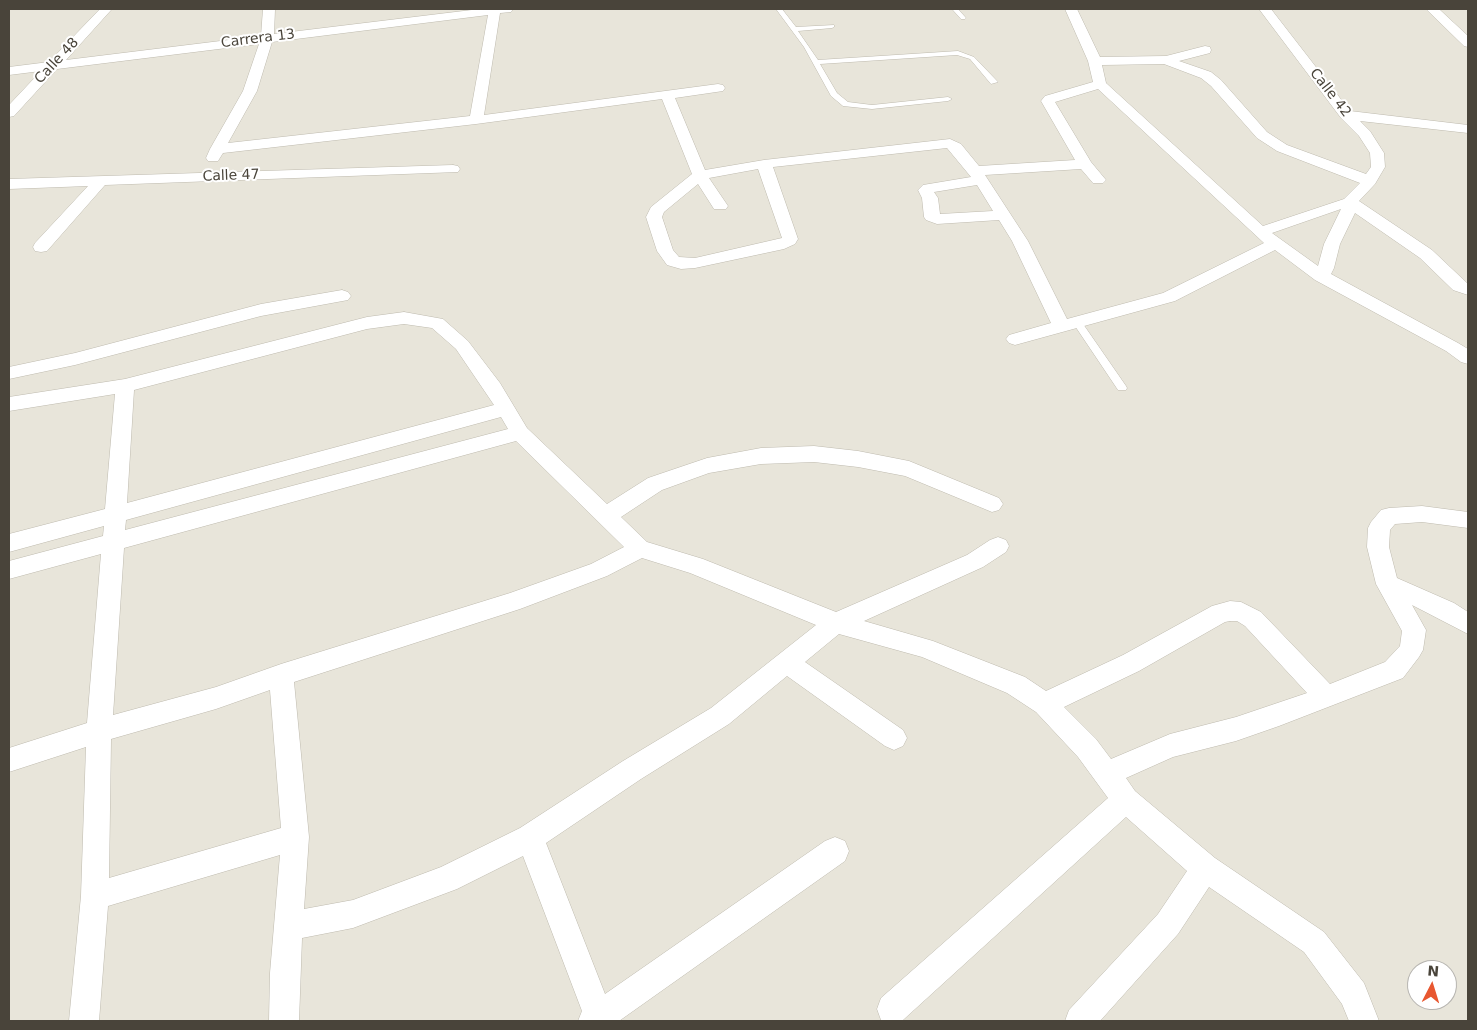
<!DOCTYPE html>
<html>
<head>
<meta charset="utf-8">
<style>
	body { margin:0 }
	#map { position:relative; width:1477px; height:1030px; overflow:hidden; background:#f5f3ec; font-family:"DejaVu Sans",sans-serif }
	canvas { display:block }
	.frame { position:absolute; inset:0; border:10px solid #49443a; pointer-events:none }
	.north { position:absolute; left:1407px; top:960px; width:50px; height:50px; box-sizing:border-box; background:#fff; border:1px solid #b6b4b0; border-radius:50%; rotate:5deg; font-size:14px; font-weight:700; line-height:20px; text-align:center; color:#49443a }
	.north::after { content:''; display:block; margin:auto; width:18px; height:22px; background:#e85730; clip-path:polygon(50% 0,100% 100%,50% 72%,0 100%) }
</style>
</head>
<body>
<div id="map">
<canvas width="1477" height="1030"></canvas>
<div class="frame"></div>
<div class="north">N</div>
</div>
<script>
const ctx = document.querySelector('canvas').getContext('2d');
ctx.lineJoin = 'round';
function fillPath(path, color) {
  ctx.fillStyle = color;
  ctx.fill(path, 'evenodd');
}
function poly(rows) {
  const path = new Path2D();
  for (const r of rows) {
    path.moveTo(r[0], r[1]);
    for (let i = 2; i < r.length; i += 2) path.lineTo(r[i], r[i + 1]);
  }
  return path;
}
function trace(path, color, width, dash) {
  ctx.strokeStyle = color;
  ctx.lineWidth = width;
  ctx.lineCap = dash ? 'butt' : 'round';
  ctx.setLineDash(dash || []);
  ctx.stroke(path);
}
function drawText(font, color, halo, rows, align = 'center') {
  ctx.font = font + ' "DejaVu Sans",sans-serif';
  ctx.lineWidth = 4;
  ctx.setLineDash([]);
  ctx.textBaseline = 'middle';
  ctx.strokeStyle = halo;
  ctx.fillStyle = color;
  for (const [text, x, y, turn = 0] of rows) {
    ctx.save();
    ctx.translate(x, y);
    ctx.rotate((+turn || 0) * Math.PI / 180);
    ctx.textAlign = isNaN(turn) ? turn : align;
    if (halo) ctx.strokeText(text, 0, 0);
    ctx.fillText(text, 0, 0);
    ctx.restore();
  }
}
const residential = poly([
	[9,9,1468,9,1468,1021,9,1021],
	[1417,970,1447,970,1447,1000,1417,1000]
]);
const service = poly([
	[776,9,782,9,796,27,834,25,834,27,832,28,798,31,818,60,958,51,974,57,998,82,991,84,970,59,957,55,820,64,837,93,848,102,872,105,948,97,952,99,948,101,872,109,843,106,831,96,804,47,776,9],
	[952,9,958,9,966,18,965,19,961,19,952,9],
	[1078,320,1081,321,1126,386,1127,388,1126,390,1118,390,1073,323,1078,320]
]);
const minor = poly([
	[100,9,112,9,66,60,261,36,263,9,275,9,274,34,480,9,513,9,511,12,500,13,484,115,718,84,723,85,725,88,723,91,675,98,705,170,764,160,950,139,961,144,979,166,1075,160,1041,101,1045,96,1093,82,1088,61,1065,9,1077,9,1100,57,1166,56,1205,46,1210,47,1211,50,1210,53,1179,61,1211,72,1221,80,1267,132,1287,145,1366,174,1371,167,1370,153,1359,136,1341,118,1259,9,1271,9,1350,111,1468,125,1468,133,1360,121,1370,131,1384,153,1385,167,1375,184,1359,201,1432,250,1468,284,1468,295,1453,290,1420,258,1355,213,1340,244,1334,268,1331,274,1458,343,1468,349,1468,364,1461,362,1446,351,1315,280,1275,250,1175,301,1015,345,1009,343,1006,339,1009,335,1051,323,1012,241,999,220,937,224,926,220,924,217,922,198,918,190,923,185,971,177,947,148,773,167,798,239,795,244,784,249,695,268,681,269,667,265,657,251,646,217,651,207,692,174,662,99,476,124,223,153,218,161,208,161,206,158,210,149,243,91,259,44,57,69,14,116,9,117,9,105,41,71,9,75,9,67,49,62,100,9],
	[488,15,470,116,228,143,257,91,272,42,488,15],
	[1164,64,1201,78,1211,86,1257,138,1277,151,1360,183,1344,199,1263,226,1106,83,1102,65,1164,64],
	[1098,89,1264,243,1163,293,1067,319,1028,241,985,175,1081,169,1093,183,1103,183,1106,180,1091,162,1055,102,1098,89],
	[758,169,782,238,695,258,679,257,673,250,662,217,664,212,698,184,714,209,726,209,728,206,709,178,758,169],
	[977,185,993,211,940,214,938,198,934,192,977,185],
	[1341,209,1324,244,1318,266,1272,233,1341,209],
	[1426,9,1439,9,1468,36,1468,47,1464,46,1426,9],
	[453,165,458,166,460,169,458,172,105,185,47,251,41,252,35,251,33,247,35,243,88,186,9,189,9,179,453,165],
	[342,290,348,292,351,296,348,300,261,316,75,365,9,379,9,367,75,353,261,304,342,290],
	[404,312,443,319,468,341,500,383,527,428,607,504,648,478,707,458,761,448,814,446,858,451,909,461,999,498,1003,504,999,510,992,512,905,476,858,467,814,462,761,464,709,473,662,490,621,517,647,542,703,559,836,612,967,555,990,540,998,537,1006,540,1009,546,1006,552,983,567,864,621,933,641,1025,677,1046,691,1123,655,1212,606,1230,601,1241,602,1261,612,1330,684,1385,662,1400,646,1402,631,1376,584,1367,547,1368,528,1371,522,1381,510,1389,508,1422,506,1468,512,1468,528,1422,522,1395,524,1390,530,1389,547,1397,578,1454,603,1468,612,1468,634,1412,605,1426,630,1423,650,1419,657,1403,678,1279,726,1236,741,1173,757,1126,778,1135,791,1215,858,1324,932,1364,983,1379,1021,1349,1021,1342,1004,1304,952,1209,887,1178,934,1100,1021,1065,1021,1069,1010,1158,914,1187,871,1126,817,903,1020,899,1021,881,1020,877,1009,881,998,1108,798,1078,757,1036,712,1007,693,922,657,839,634,805,662,903,730,907,738,903,746,894,750,885,746,787,676,729,724,641,779,546,843,605,994,825,841,835,837,845,841,849,851,845,861,619,1021,578,1021,582,1011,523,856,457,889,353,928,302,938,299,1021,269,1021,270,973,280,855,108,906,99,1021,69,1021,81,896,86,747,9,772,9,748,87,723,101,554,9,579,9,561,103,536,104,526,9,552,9,534,105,509,115,394,9,411,9,397,125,379,367,317,404,312],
	[404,324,432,328,456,349,494,405,127,503,134,390,367,329,404,324],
	[501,417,508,429,125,530,126,520,501,417],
	[516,441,624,547,591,564,510,593,281,664,216,687,113,715,124,548,516,441],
	[642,558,690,573,816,625,711,708,623,761,520,828,441,867,353,900,304,909,309,837,294,682,520,609,607,576,642,558],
	[1230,621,1237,621,1245,626,1307,693,1236,717,1170,734,1111,759,1096,739,1064,707,1139,671,1225,622,1230,621],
	[270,690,281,828,109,878,111,739,216,709,270,690]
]);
const farStreetnames = [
	["Carrera 13",258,39,-7],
	["Calle 48",57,61,-47],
	["Calle 42",1330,93,52],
	["Calle 47",231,176,-2]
];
fillPath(residential, '#e8e5da');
trace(service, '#bfbbaf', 1);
trace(minor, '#bfbbaf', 1);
fillPath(service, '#fff');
fillPath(minor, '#fff');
drawText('14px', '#49443a', '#fff', farStreetnames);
</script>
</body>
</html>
